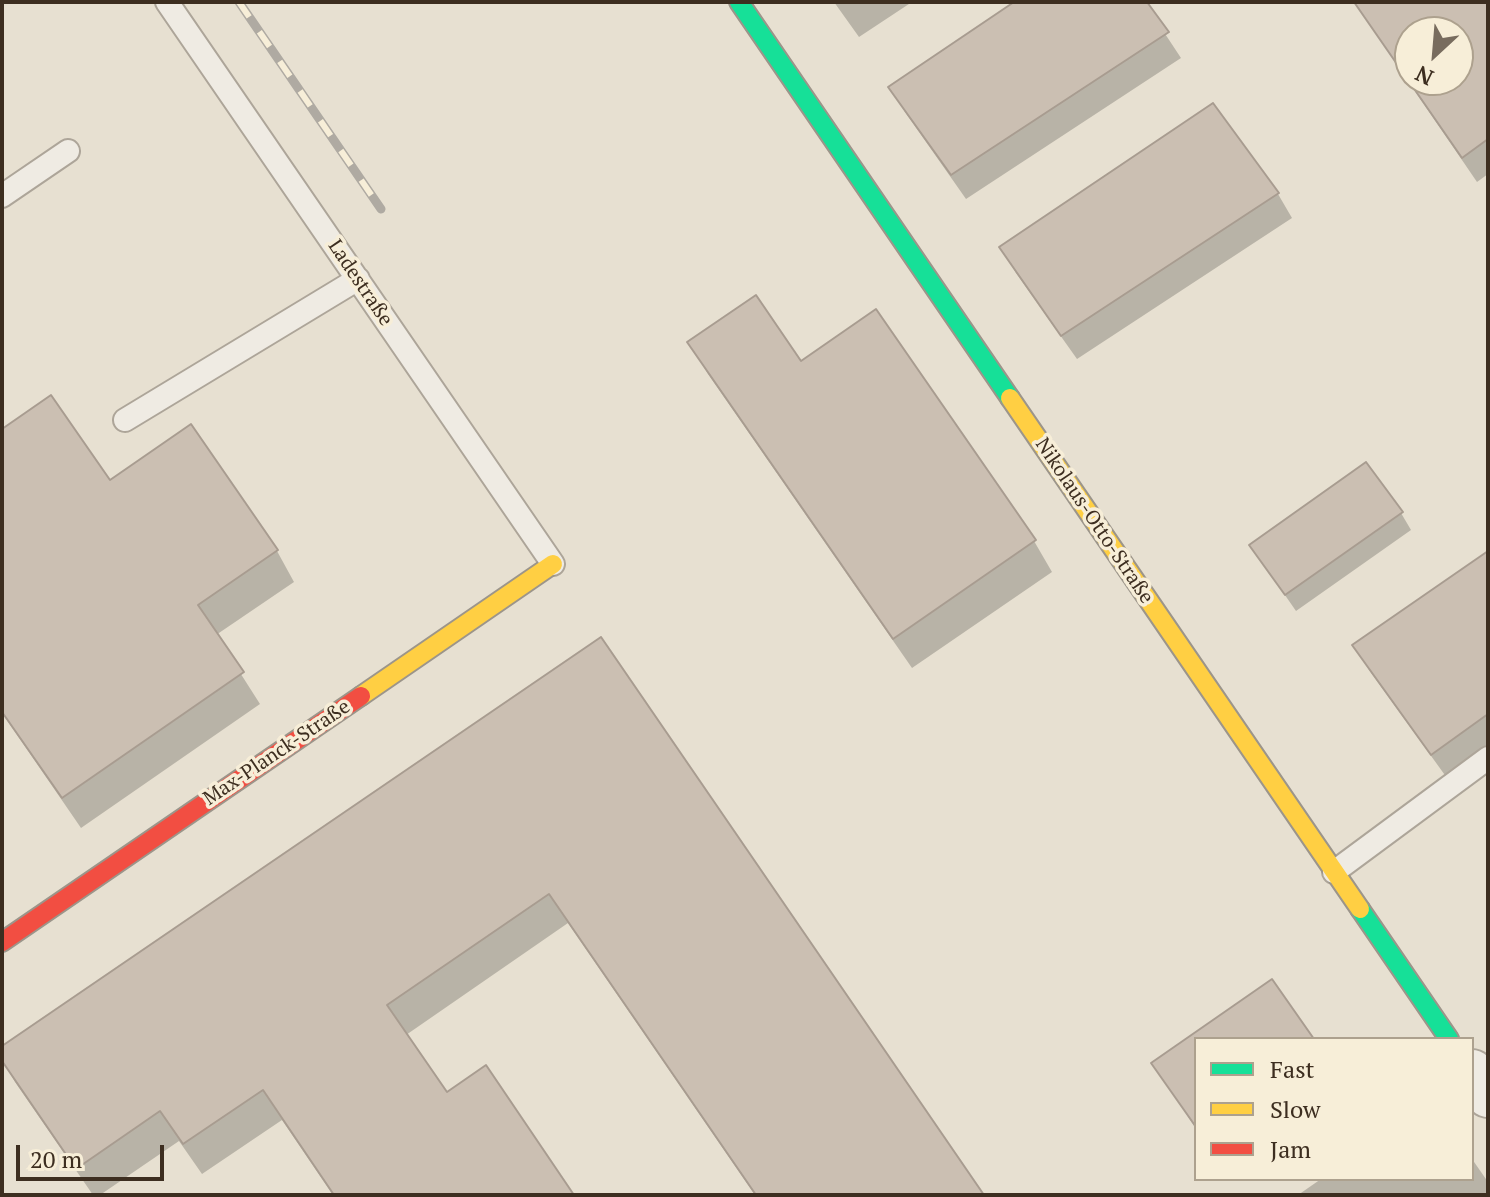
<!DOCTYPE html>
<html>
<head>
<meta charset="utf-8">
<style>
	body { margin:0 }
	#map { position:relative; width:1490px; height:1197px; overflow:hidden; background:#e7e0d1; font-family:"PT Serif",serif }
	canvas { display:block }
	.frame { position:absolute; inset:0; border:4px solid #3d2e20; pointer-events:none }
	.legend { position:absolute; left:1194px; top:1037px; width:280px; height:144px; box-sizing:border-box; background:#f7eed8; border:2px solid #ada18e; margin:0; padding:10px 14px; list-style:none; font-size:24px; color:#3d2e20 }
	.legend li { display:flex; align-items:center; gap:16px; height:40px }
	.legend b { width:40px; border:2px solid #ada18e }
	.north { position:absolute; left:1394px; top:16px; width:80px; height:80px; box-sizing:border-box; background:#f7eed8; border:2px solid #ada18e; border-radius:50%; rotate:206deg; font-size:22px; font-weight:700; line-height:32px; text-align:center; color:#3d2e20 }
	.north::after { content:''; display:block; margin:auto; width:28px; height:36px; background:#786c5e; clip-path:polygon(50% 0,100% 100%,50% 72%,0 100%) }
	.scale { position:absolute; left:16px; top:1145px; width:148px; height:36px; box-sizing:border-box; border:4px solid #3d2e20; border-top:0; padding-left:10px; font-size:24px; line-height:28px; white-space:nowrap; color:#3d2e20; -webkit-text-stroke:6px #f7eed8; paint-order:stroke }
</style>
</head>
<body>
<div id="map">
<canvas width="1490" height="1197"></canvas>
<div class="frame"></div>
<ul class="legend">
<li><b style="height:10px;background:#16e098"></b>Fast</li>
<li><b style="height:10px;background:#ffcf43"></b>Slow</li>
<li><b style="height:10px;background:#f24e42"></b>Jam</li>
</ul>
<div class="north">N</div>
<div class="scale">20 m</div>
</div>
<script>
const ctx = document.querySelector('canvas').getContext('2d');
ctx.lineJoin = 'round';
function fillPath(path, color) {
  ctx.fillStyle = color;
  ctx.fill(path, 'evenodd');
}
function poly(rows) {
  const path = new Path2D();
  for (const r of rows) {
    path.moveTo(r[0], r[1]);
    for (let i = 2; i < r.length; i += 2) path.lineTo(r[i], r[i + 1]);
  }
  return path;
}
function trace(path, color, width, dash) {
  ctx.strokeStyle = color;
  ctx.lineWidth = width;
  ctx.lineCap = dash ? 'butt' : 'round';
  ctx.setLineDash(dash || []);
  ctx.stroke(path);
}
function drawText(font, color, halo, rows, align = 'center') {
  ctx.font = font + ' "PT Serif",serif';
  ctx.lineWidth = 7;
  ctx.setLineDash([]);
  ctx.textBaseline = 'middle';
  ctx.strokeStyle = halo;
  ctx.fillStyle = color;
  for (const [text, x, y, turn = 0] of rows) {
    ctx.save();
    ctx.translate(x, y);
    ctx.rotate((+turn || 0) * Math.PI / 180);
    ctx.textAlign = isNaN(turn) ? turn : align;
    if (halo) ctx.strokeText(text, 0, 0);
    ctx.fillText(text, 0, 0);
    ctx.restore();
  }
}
const shadow = poly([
	[834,2,912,2,859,37],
	[1018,2,1144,2,1181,58,966,199,905,112,891,87],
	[1354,2,1484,2,1488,8,1488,174,1477,182],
	[1410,32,1458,32,1458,80,1410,80],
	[1278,194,1292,218,1077,359,1016,273,1002,248],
	[690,343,800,364,1034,541,1052,572,912,668,708,374],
	[2,431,110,483,277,551,294,582,216,635,260,704,81,828,2,713],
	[1401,513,1411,530,1296,611,1262,562],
	[1488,554,1488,749,1447,778,1369,670,1355,646],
	[600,640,981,1195,755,1195,568,923,406,1035,446,1094,572,1195,333,1195,282,1120,202,1174,179,1141,100,1195,93,1195,15,1082,2,1059,2,1049],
	[1271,982,1311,1039,1196,1039,1196,1129,1154,1064],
	[1472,1159,1488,1182,1488,1195,1298,1195,1321,1179,1472,1179]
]);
const building = poly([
	[1014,2,1147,2,1169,32,951,175,888,87,1014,2],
	[1354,2,1488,2,1488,139,1462,158,1354,2],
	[1410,32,1458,32,1458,80,1410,80,1410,32],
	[1213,103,1279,193,1061,336,999,247,1213,103],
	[756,295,801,361,876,309,1036,540,893,639,687,342,756,295],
	[51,395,110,480,191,424,278,550,198,605,244,672,62,798,2,712,2,429,51,395],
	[1366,462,1403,512,1285,595,1249,545,1366,462],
	[1488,551,1488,714,1431,755,1352,645,1488,551],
	[601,637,984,1195,756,1195,549,894,387,1005,447,1092,486,1065,574,1195,334,1195,263,1090,183,1144,160,1111,76,1169,2,1061,2,1046,601,637],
	[1272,979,1314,1039,1196,1039,1196,1127,1151,1063,1272,979]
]);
const lane = poly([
	[167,2,553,564],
	[2,196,68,151],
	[125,420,358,279],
	[1334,872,1488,758]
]);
const street = poly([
	[1472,1072,1488,1095]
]);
const fast = poly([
	[739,2,1010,398],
	[1360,909,1449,1039]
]);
const slow = poly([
	[1010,398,1360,909],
	[361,696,553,564]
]);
const jam = poly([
	[2,942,361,696]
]);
const rail = poly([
	[239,2,381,209]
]);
const streetNames = [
	["Ladestraße",360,283,56],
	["Nikolaus-Otto-Straße",1094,521,56],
	["Max-Planck-Straße",277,753,-34]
];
fillPath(shadow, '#0003');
fillPath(building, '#cbbfb2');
trace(building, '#a89c90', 2);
trace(lane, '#ada599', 26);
trace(street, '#ada599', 48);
trace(fast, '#9c958a', 22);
trace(slow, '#9c958a', 22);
trace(jam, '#9c958a', 22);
trace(lane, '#efebe3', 22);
trace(street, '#efebe3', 44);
trace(fast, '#16e098', 18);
trace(slow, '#ffcf43', 18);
trace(jam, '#f24e42', 18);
trace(rail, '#afaaa2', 9);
trace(rail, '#f7eed8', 6, [18]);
drawText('20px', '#3d2e20', '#f7eed8', streetNames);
</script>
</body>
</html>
